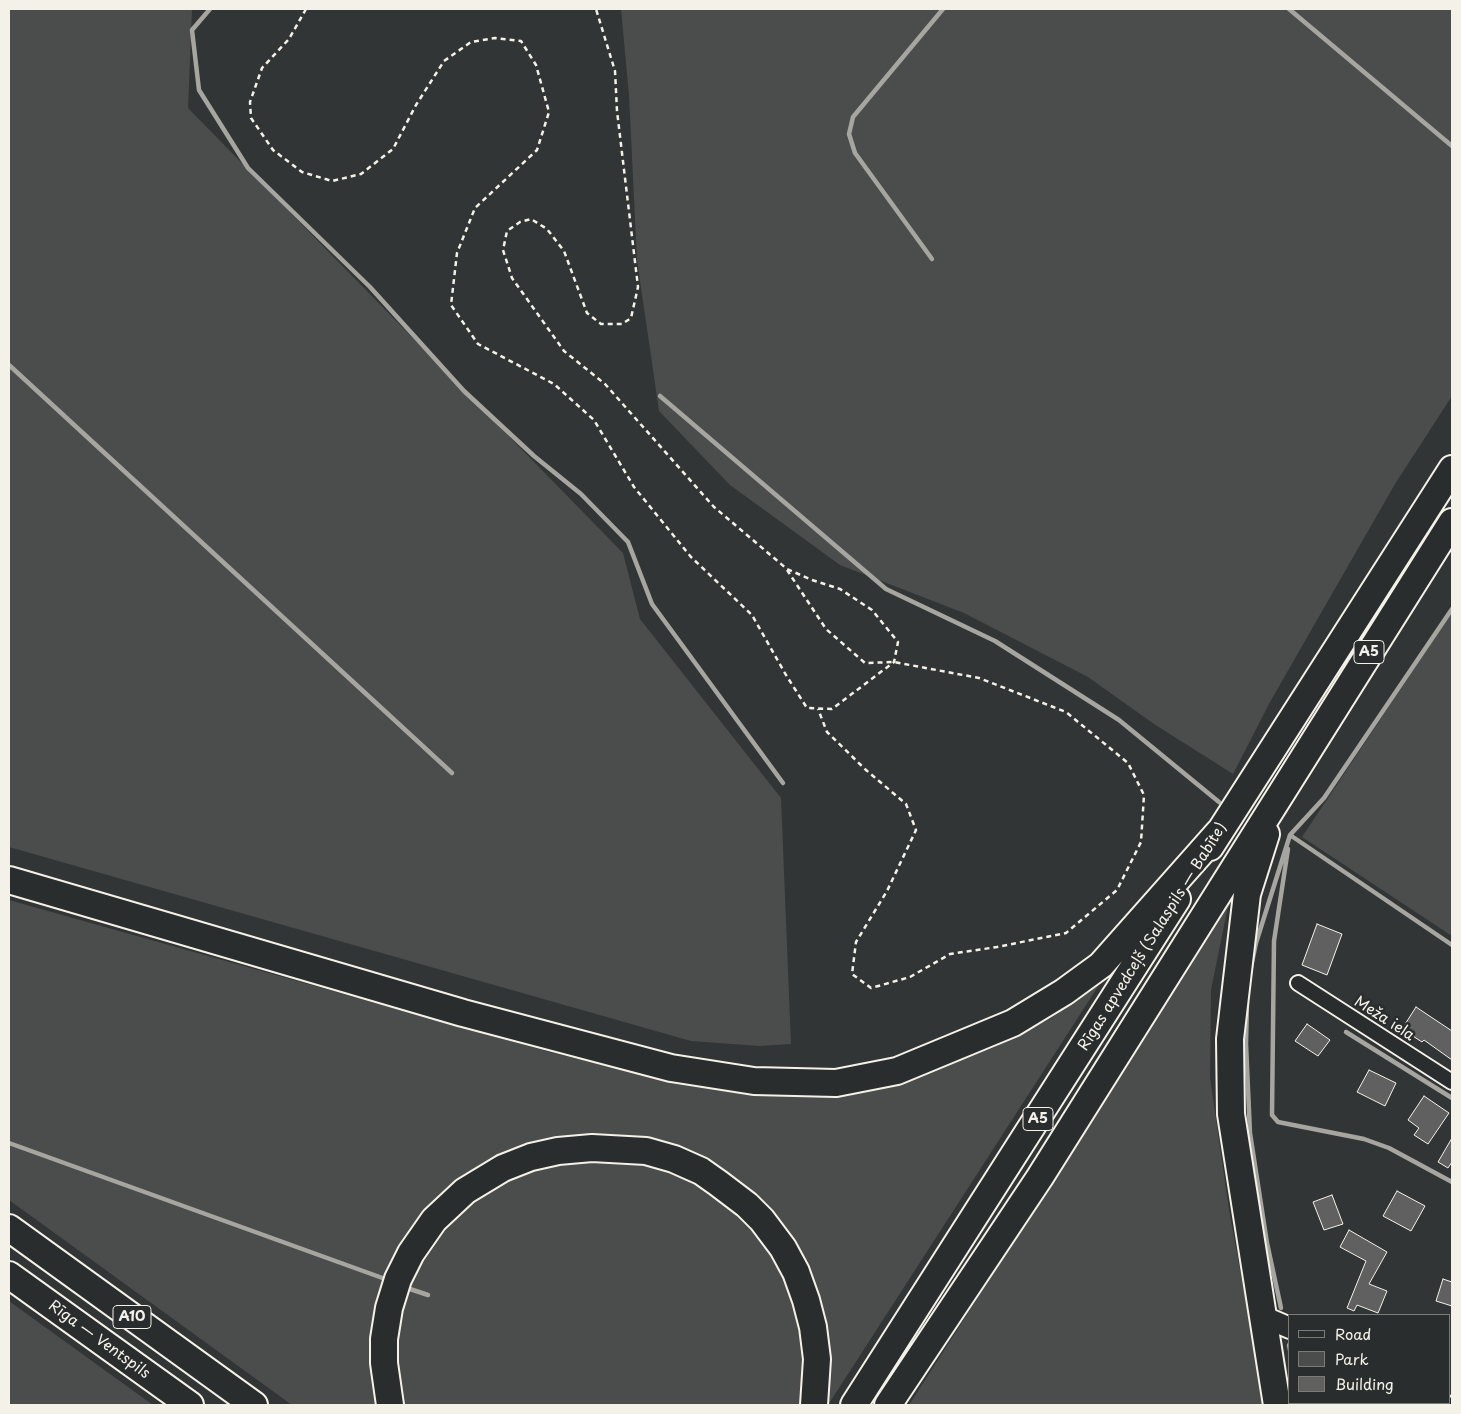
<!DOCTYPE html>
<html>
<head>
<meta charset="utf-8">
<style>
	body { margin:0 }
	#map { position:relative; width:1461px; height:1414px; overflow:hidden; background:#323535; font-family:"Playpen Sans",sans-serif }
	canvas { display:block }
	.frame { position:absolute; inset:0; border:10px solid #f4f1e8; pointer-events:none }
	.legend { position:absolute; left:1288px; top:1314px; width:162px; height:90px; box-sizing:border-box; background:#2a2d2e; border:1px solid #7b7b78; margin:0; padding:6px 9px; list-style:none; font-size:15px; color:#f4f1e8 }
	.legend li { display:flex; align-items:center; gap:10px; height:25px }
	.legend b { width:25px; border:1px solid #7b7b78 }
</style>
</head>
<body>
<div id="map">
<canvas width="1461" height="1414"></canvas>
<div class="frame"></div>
<ul class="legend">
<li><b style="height:6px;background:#2a2d2e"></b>Road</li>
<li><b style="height:14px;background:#4b4d4c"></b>Park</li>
<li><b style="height:14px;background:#5f605f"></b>Building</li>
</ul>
</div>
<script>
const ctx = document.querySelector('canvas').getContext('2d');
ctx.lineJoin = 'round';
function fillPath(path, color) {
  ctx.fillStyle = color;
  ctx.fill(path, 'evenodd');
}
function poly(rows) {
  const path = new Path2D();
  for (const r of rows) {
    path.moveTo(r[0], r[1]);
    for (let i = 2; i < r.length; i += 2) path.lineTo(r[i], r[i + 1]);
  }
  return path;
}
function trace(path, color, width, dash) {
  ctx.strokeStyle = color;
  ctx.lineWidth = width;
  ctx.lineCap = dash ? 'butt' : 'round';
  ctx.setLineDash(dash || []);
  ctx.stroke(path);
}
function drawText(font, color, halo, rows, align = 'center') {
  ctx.font = font + ' "Playpen Sans",sans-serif';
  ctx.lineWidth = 5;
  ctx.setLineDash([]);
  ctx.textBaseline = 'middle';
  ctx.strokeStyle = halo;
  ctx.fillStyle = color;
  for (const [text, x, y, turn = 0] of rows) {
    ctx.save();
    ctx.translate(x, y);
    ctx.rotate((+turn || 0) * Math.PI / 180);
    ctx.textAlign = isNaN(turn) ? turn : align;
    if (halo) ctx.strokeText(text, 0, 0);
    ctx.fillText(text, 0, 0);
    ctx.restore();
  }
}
const green = poly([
	[9,9,192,9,188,108,623,553,640,619,781,798,791,1044,759,1046,691,1041,9,847],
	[621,9,1452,9,1452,396,1395,484,1270,702,1233,774,1154,724,1088,677,964,613,840,565,730,485,659,411,637,260,629,95],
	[1452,612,1452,936,1302,837],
	[1238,887,1227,911,1211,990,1210,1077,1229,1210,1265,1405,909,1405,1195,959],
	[9,900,553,1053,644,1075,744,1090,899,1081,993,1048,1050,1019,1099,985,828,1405,822,1405,827,1348,738,1183,560,1139,413,1231,381,1405,292,1405,9,1200],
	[633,1159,678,1172,716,1193,739,1211,783,1265,807,1344,802,1405,400,1405,394,1367,401,1302,427,1245,461,1206,522,1171,557,1162],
	[9,1301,20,1309,153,1405,9,1405],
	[1311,1403,1410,1403,1416,1405,1311,1405]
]);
const stream = poly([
	[210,9,192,30,199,90,248,168,370,287,464,391,534,456,581,494,628,542,652,604,783,783],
	[1289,9,1452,146],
	[932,259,855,153,849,134,853,117,943,9],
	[9,365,452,773],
	[660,396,886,589,995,641,1119,720,1219,802],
	[1290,835,1452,945],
	[1288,849,1274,941,1272,1115,1278,1122,1364,1139,1389,1148,1452,1182],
	[1251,967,1256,943,1290,835,1324,798,1452,609],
	[1247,1002,1246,1044,1250,1133,1267,1243,1281,1308],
	[1346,1032,1452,1098],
	[9,1143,388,1280],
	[407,1288,428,1295],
	[1289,1345,1290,1350],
	[1300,1403,1300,1405]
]);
const building = poly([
	[1317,924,1342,934,1327,975,1302,965,1317,924],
	[1416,1007,1452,1031,1452,1060,1424,1040,1422,1042,1402,1029,1416,1007],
	[1307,1024,1330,1040,1318,1056,1295,1041,1307,1024],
	[1369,1070,1396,1083,1385,1106,1357,1092,1369,1070],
	[1424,1096,1449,1113,1428,1144,1414,1135,1419,1128,1408,1120,1424,1096],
	[1452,1138,1452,1162,1448,1168,1438,1162,1452,1138],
	[1397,1191,1425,1206,1411,1231,1383,1216,1397,1191],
	[1332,1195,1343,1224,1324,1230,1313,1202,1332,1195],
	[1349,1230,1387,1252,1369,1284,1387,1291,1378,1313,1357,1305,1354,1311,1347,1308,1366,1261,1340,1247,1349,1230],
	[1443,1279,1452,1282,1452,1306,1436,1301,1443,1279]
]);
const path = poly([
	[306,9,289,39,262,68,250,102,251,118,273,150,302,172,332,181,361,174,393,149,416,105,444,61,471,42,495,38,521,41,536,65,549,112,537,150,475,208,457,253,451,305,478,344,554,384,594,420,634,487,691,557,752,615,786,675,807,708,832,709,894,662,898,642,872,610,840,589,812,580,787,569,714,507,605,384,564,351,512,278,503,250,507,231,520,222,531,219,547,229,564,251,587,313,601,324,622,324,631,318,638,287,617,111,615,71,596,9],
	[787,570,826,629,865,663,894,662,979,678,1066,712,1128,763,1144,795,1141,842,1117,890,1066,933,997,947,950,954,910,977,871,988,852,974,856,942,887,891,916,830,906,804,866,770,827,732,818,709]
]);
const street = poly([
	[1298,983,1452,1082]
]);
const secondary = poly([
	[1262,1316,1290,1328],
	[1439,1403,1444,1405]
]);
const highway = poly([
	[1266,834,1247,894,1230,1039,1231,1114,1277,1405],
	[1210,847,1452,469],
	[9,880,463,1013,671,1068,754,1081,836,1083,897,1071,1013,1023,1064,992,1101,965,1219,832],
	[9,1228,254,1405],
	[9,1275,190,1405],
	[390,1405,384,1363,384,1339,389,1308,398,1279,411,1253,434,1220,465,1191,503,1168,531,1157,558,1151,592,1148,646,1151,674,1159,701,1171,718,1183,747,1205,762,1220,783,1248,796,1272,806,1300,813,1327,817,1359,814,1405],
	[854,1405,1177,899],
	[888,1405,1040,1177,1452,522]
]);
const shields = [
	[1369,652,30],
	[1038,1119,30],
	[132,1317,38]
];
const shieldNames = [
	["A5",1369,652],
	["A5",1038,1119],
	["A10",132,1317]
];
const streetNames = [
	["Rīgas apvedceļš (Salaspils — Babīte)",1153,937,-58],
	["Meža iela",1384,1019,33],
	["Rīga — Ventspils",99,1340,36]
];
fillPath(green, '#4b4d4c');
trace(stream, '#a6a5a0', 4.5);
fillPath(building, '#5f605f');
trace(building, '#f4f1e8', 1);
trace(street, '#f4f1e8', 18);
trace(secondary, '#f4f1e8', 24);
trace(highway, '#f4f1e8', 30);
trace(path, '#f4f1e8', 2.5, [5, 4]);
trace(street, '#2a2d2e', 14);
trace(secondary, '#2a2d2e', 20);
trace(highway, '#2a2d2e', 26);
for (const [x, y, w] of shields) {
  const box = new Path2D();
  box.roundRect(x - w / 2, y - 11.5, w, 23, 4);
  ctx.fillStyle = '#2a2d2e';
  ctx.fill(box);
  trace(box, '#f4f1e8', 1);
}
drawText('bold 14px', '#f4f1e8', null, shieldNames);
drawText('15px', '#f4f1e8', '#2a2d2e', streetNames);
</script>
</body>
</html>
